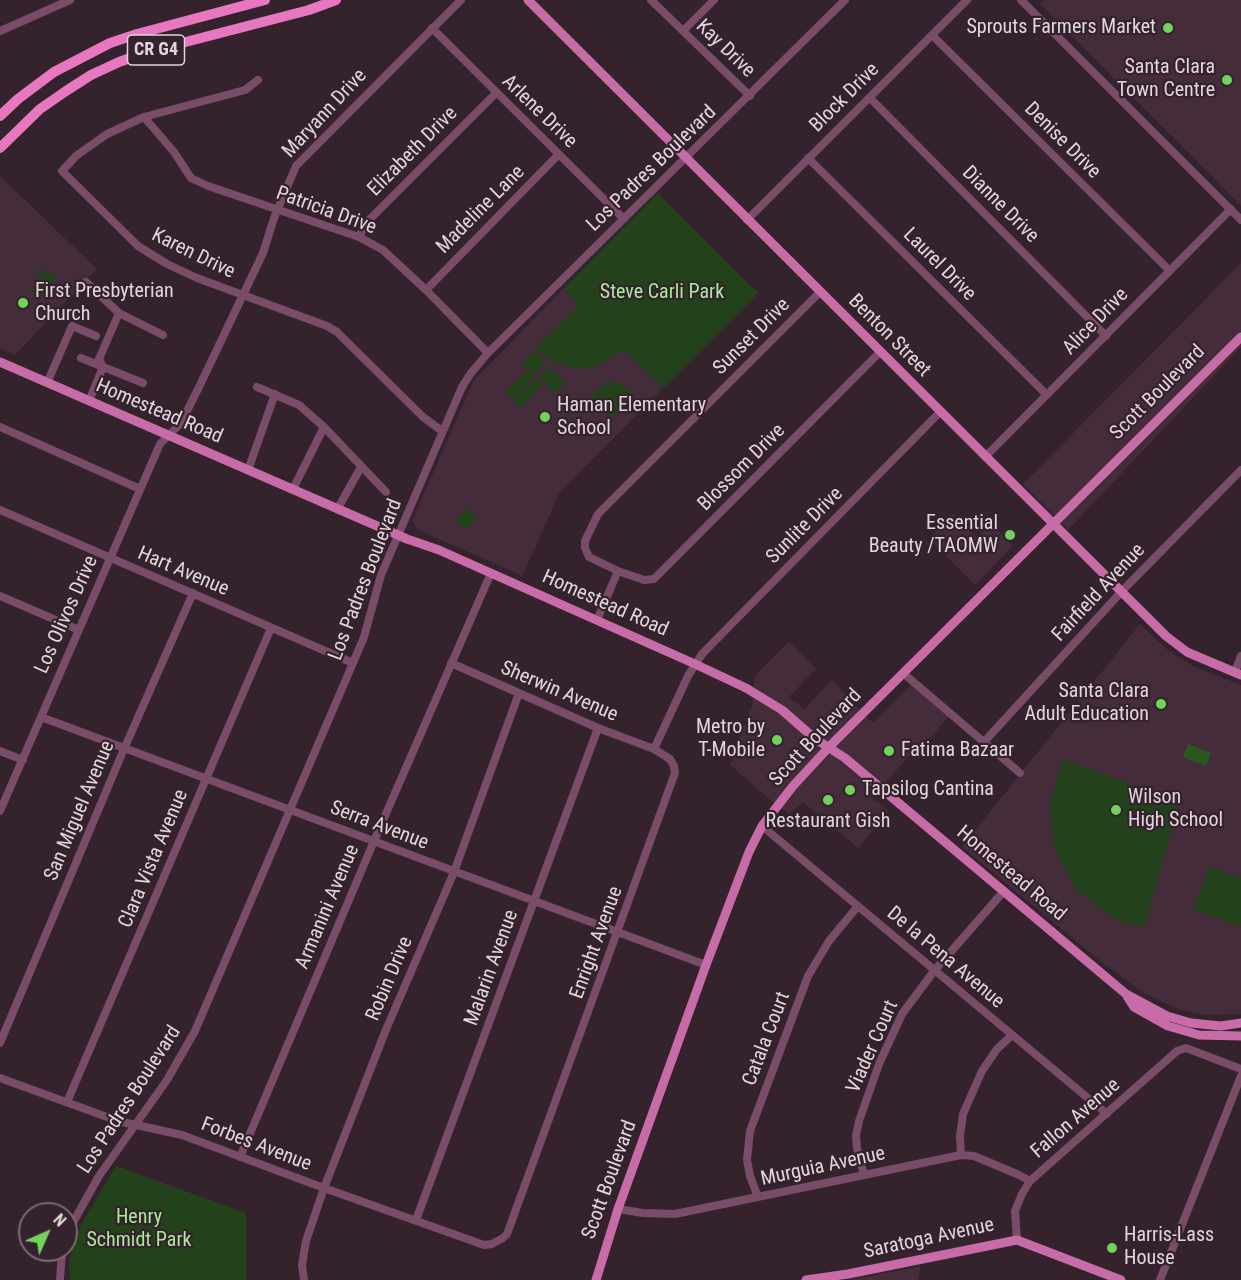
<!DOCTYPE html>
<html>
<head>
<meta charset="utf-8">
<style>
	body { margin:0 }
	#map { position:relative; width:1241px; height:1280px; overflow:hidden; background:#34222d; font-family:"Roboto Condensed",sans-serif }
	canvas { display:block }
	.north { position:absolute; left:18px; top:1202px; width:60px; height:60px; box-sizing:border-box; background:#34222d; border:2px solid #7a6a73; border-radius:50%; rotate:45deg; font-size:16px; font-weight:700; line-height:24px; text-align:center; color:#e2d5dc }
	.north::after { content:''; display:block; margin:auto; width:21px; height:27px; background:#73d25c; clip-path:polygon(50% 0,100% 100%,50% 72%,0 100%) }
</style>
</head>
<body>
<div id="map">
<canvas width="1241" height="1280"></canvas>
<div class="north">N</div>
</div>
<script>
const ctx = document.querySelector('canvas').getContext('2d');
ctx.lineJoin = 'round';
function fillPath(path, color) {
  ctx.fillStyle = color;
  ctx.fill(path, 'evenodd');
}
function poly(rows) {
  const path = new Path2D();
  for (const r of rows) {
    path.moveTo(r[0], r[1]);
    for (let i = 2; i < r.length; i += 2) path.lineTo(r[i], r[i + 1]);
  }
  return path;
}
function trace(path, color, width, dash) {
  ctx.strokeStyle = color;
  ctx.lineWidth = width;
  ctx.lineCap = dash ? 'butt' : 'round';
  ctx.setLineDash(dash || []);
  ctx.stroke(path);
}
function drawText(font, color, halo, rows, align = 'center') {
  ctx.font = font + ' "Roboto Condensed",sans-serif';
  ctx.lineWidth = 4.5;
  ctx.setLineDash([]);
  ctx.textBaseline = 'middle';
  ctx.strokeStyle = halo;
  ctx.fillStyle = color;
  for (const [text, x, y, turn = 0] of rows) {
    ctx.save();
    ctx.translate(x, y);
    ctx.rotate((+turn || 0) * Math.PI / 180);
    ctx.textAlign = isNaN(turn) ? turn : align;
    if (halo) ctx.strokeText(text, 0, 0);
    ctx.fillText(text, 0, 0);
    ctx.restore();
  }
}
const built = poly([
	[1044,0,1241,0,1241,206,1040,4],
	[0,176,97,269,15,355,0,348],
	[1241,263,1241,347,1068,530,1023,484],
	[564,288,579,306,663,388,560,492,522,577,514,572,418,530,412,521,474,380],
	[953,514,977,537,991,524,1013,546,975,585,929,539],
	[1140,624,1170,652,1193,666,1241,685,1241,1014,1205,1015,1186,1011,1173,1007,1142,992,1100,961,962,847],
	[789,642,816,669,789,697,804,709,832,680,873,723,911,685,949,716,921,749,917,747,872,798,889,811,858,848,803,802,789,814,768,798,730,765,752,705,755,676],
	[921,1266,918,1280,849,1280]
]);
const green = poly([
	[658,193,758,293,663,388,623,349,604,363,586,368,576,369,553,363,535,348,579,306,564,288],
	[41,269,56,276,46,298,31,292],
	[534,351,546,363,534,375,522,363],
	[549,367,566,383,555,394,538,378],
	[527,370,534,377,512,400,505,393],
	[535,379,542,386,520,408,513,401],
	[606,381,621,383,635,397,611,420,589,398],
	[467,508,477,518,465,530,455,520],
	[1062,759,1179,802,1145,927,1119,921,1076,891,1055,850,1049,810],
	[1209,866,1241,878,1241,927,1193,910],
	[116,1166,246,1213,246,1280,70,1280,69,1264,73,1244,82,1223]
]);
const water = poly([
	[1188,744,1211,753,1206,766,1183,757]
]);
const minor = poly([
	[651,0,750,96],
	[1021,0,1241,220],
	[432,28,624,219],
	[0,31,70,0],
	[683,31,714,0],
	[932,35,1169,270],
	[258,80,245,90,144,117,107,134,76,156,62,171,138,246,167,264,197,278,327,326,337,332,423,417,442,431],
	[870,98,1106,336],
	[144,117,174,152,191,178,208,186,359,237,383,250,426,290,488,353],
	[808,158,1047,395],
	[747,220,967,0],
	[359,237,366,223,496,93],
	[86,282,119,313,163,335],
	[426,290,559,154],
	[820,292,598,514,585,541,585,548,589,557,618,571,644,580,654,579,880,352],
	[81,358,143,383],
	[47,383,72,326,96,336],
	[257,387,299,405,324,427,386,492],
	[89,401,103,367,99,359,119,313],
	[0,427,140,489],
	[985,457,1231,209],
	[248,470,275,394],
	[293,489,324,427],
	[338,508,361,467],
	[0,510,353,663],
	[0,596,79,630],
	[597,620,618,571],
	[1235,672,1241,656],
	[903,673,1020,773],
	[41,717,706,965],
	[984,742,1122,591,1241,470],
	[654,749,688,676,702,654,940,412],
	[0,751,23,760],
	[0,811,160,444,181,423,200,385,263,253,274,218,296,166,461,0],
	[762,826,1107,1114],
	[0,1043,124,749,193,593],
	[0,1078,118,1121,182,1135,324,1188,484,1245,492,1244,503,1238,507,1234,675,773,674,766,670,759,654,749,598,728,451,663],
	[67,1102,271,628],
	[961,1155,960,1136,963,1114,982,1071,997,1049,1012,1035],
	[240,1157,374,841,491,573],
	[864,1175,857,1148,856,1135,859,1121,879,1064,902,1014,934,971,1004,891],
	[758,1197,750,1176,747,1160,750,1131,808,976,829,941,858,906],
	[618,1209,643,1213,675,1214,961,1155,974,1156,1017,1174,1030,1181],
	[416,1220,598,728],
	[66,1235,99,1176,167,1080,195,1031,353,663,364,637,381,575,462,387,471,373,488,353,845,0],
	[1017,1240,1015,1211,1022,1194,1030,1181,1177,1051,1186,1048,1241,1069],
	[60,1280,62,1250],
	[304,1280,302,1265,306,1241,324,1188,385,1032,454,872,519,693],
	[1160,1280,1241,1076]
]);
const major = poly([
	[528,0,1166,636,1187,652,1241,675],
	[0,362,407,539,439,550,695,664,746,688,782,710,814,738,845,758,1126,994,1167,1016,1191,1023,1221,1026,1241,1023],
	[1127,996,1134,1007,1168,1026,1199,1035,1241,1036],
	[596,1280,618,1209,706,965,749,852,762,826,793,786,829,747,1241,337],
	[806,1280,848,1274,1017,1240,1121,1280]
]);
const highway = poly([
	[0,116,18,99,54,72,110,43,137,34,265,0],
	[0,148,40,109,66,91,91,75,119,62,147,52,309,10,336,0]
]);
const markers = [
	[1168,28,6,"#73d25c"],
	[1227,80,6,"#73d25c"],
	[23,303,6,"#73d25c"],
	[545,417,6,"#73d25c"],
	[1010,535,6,"#73d25c"],
	[1161,704,6,"#73d25c"],
	[777,740,6,"#73d25c"],
	[889,751,6,"#73d25c"],
	[850,790,6,"#73d25c"],
	[828,800,6,"#73d25c"],
	[1116,810,6,"#73d25c"],
	[1112,1248,6,"#73d25c"]
];
const shields = [
	[156,50,57]
];
const shieldNames = [
	["CR G4",156,50]
];
const poiNames = [
	["Sprouts Farmers Market",1156,28,"right"],
	["Santa Clara",1215,68,"right"],
	["Town Centre",1215,91,"right"],
	["First Presbyterian",35,292],
	["Church",35,315],
	["Haman Elementary",557,406],
	["School",557,429],
	["Essential",998,524,"right"],
	["Beauty /TAOMW",998,547,"right"],
	["Santa Clara",1149,692,"right"],
	["Adult Education",1149,715,"right"],
	["Metro by",765,728,"right"],
	["T-Mobile",765,751,"right"],
	["Fatima Bazaar",901,751],
	["Tapsilog Cantina",862,790],
	["Wilson",1128,798],
	["High School",1128,821],
	["Restaurant Gish",828,822,"center"],
	["Harris-Lass",1124,1236],
	["House",1124,1259]
];
const streetNames = [
	["Kay Drive",725,49,44],
	["Block Drive",845,98,-45],
	["Arlene Drive",539,112,44],
	["Maryann Drive",325,114,-47],
	["Denise Drive",1062,141,45],
	["Elizabeth Drive",413,152,-45],
	["Los Padres Boulevard",652,169,-44],
	["Dianne Drive",1000,205,45],
	["Madeline Lane",481,210,-45],
	["Patricia Drive",326,211,20],
	["Karen Drive",193,254,26],
	["Laurel Drive",939,265,45],
	["Alice Drive",1096,322,-46],
	["Benton Street",889,336,45],
	["Sunset Drive",752,337,-45],
	["Scott Boulevard",1158,393,-45],
	["Homestead Road",159,412,23],
	["Blossom Drive",742,468,-45],
	["Sunlite Drive",805,526,-45],
	["Hart Avenue",183,572,23],
	["Los Padres Boulevard",366,580,-69],
	["Fairfield Avenue",1099,593,-47],
	["Homestead Road",605,604,24],
	["Los Olivos Drive",67,615,-66],
	["Sherwin Avenue",559,692,23],
	["Scott Boulevard",816,738,-47],
	["San Miguel Avenue",80,811,-67],
	["Serra Avenue",379,826,21],
	["Clara Vista Avenue",154,859,-67],
	["Homestead Road",1011,874,40],
	["Armanini Avenue",328,907,-67],
	["Enright Avenue",597,943,-70],
	["De la Pena Avenue",945,958,40],
	["Malarin Avenue",492,968,-70],
	["Robin Drive",390,979,-67],
	["Catala Court",767,1039,-69],
	["Viader Court",873,1047,-66],
	["Los Padres Boulevard",130,1100,-57],
	["Fallon Avenue",1076,1119,-41],
	["Forbes Avenue",256,1145,21],
	["Murguia Avenue",823,1167,-12],
	["Scott Boulevard",610,1180,-70],
	["Saratoga Avenue",929,1239,-12]
];
const parkNames = [
	["Steve Carli Park",662,293],
	["Henry",139,1218],
	["Schmidt Park",139,1241]
];
fillPath(built, '#442c3b');
fillPath(green, '#23421c');
fillPath(water, '#29571e');
trace(minor, '#794c68', 8);
trace(major, '#c86ca7', 9);
trace(highway, '#e778c0', 10);
for (const [x, y, r, color] of markers) {
  const dot = new Path2D();
  dot.arc(x, y, r, 0, 2 * Math.PI);
  ctx.fillStyle = color;
  ctx.fill(dot);
  trace(dot, '#34222d', 2);
}
for (const [x, y, w] of shields) {
  const box = new Path2D();
  box.roundRect(x - w / 2, y - 15, w, 30, 4.5);
  ctx.fillStyle = '#34222d';
  ctx.fill(box);
  trace(box, '#e2d5dc', 1.5);
}
drawText('bold 18px', '#e2d5dc', null, shieldNames);
drawText('20px', '#e2d5dc', '#34222d', poiNames, 'left');
drawText('20px', '#e2d5dc', '#34222d', streetNames);
drawText('20px', '#a7ea98', '#34222d', parkNames);
</script>
</body>
</html>
